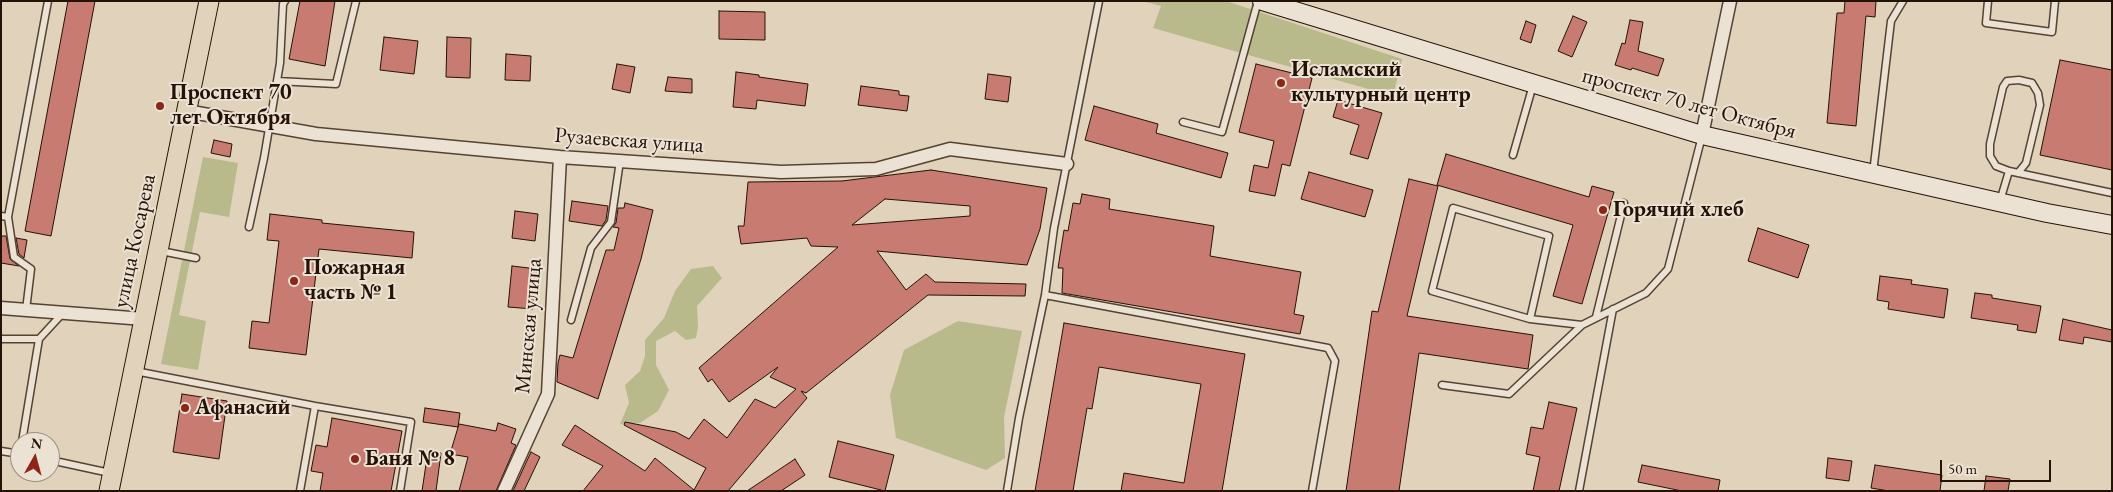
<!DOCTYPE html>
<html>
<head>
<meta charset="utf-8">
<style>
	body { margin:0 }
	#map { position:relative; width:2113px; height:492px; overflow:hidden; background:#e1d2bb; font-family:"EB Garamond",serif }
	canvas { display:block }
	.frame { position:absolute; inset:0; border:2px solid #251206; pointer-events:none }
	.north { position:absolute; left:10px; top:432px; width:50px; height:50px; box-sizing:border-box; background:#ece2d3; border:1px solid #9c8f81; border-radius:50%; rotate:7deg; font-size:14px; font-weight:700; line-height:20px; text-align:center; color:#251206 }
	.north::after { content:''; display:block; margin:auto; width:18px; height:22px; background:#8f2418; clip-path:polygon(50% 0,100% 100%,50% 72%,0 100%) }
	.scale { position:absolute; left:1940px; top:460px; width:111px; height:22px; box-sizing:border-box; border:2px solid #251206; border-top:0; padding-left:6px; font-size:15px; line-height:18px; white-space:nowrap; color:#251206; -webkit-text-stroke:4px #ece2d3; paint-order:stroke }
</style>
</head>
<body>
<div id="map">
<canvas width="2113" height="492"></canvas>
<div class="frame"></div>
<div class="north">N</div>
<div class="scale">50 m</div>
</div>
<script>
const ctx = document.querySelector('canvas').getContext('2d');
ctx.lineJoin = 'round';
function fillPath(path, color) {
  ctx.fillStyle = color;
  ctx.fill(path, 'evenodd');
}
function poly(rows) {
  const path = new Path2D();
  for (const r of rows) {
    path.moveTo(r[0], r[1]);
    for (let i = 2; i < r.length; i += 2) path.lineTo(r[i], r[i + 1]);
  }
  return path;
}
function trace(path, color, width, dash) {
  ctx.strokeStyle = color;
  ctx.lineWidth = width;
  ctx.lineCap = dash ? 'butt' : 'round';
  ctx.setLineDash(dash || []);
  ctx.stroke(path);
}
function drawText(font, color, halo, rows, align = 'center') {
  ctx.font = font + ' "EB Garamond",serif';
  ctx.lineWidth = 4;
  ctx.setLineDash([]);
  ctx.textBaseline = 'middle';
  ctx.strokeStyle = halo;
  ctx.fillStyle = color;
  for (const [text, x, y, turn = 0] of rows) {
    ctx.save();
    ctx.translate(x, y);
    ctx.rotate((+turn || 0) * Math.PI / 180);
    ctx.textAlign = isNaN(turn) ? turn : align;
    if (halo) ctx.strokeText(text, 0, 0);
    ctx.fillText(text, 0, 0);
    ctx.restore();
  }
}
const green = poly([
	[1142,1,1226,1,1402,59,1393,96,1153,28,1161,6],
	[203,157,238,163,229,217,200,212,179,315,206,321,198,370,161,364],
	[713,266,722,278,697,306,698,327,696,338,686,340,675,331,656,341,656,365,669,390,658,411,640,423,620,424,629,403,625,385,640,371,645,356,645,340,664,318,675,291,691,269],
	[958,321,1022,331,1004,417,1005,458,986,470,896,438,890,395,904,350]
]);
const building = poly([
	[68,1,95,1,51,236,25,231,68,1],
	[300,1,335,1,325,66,289,59,300,1],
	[1845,1,1876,1,1875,17,1866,16,1856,126,1827,123,1837,13,1844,13,1845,1],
	[719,11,765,12,765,40,719,39,719,11],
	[1573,16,1587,22,1572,57,1558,51,1573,16],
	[1630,20,1643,22,1638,51,1664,59,1658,76,1632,68,1631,70,1615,65,1622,43,1625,44,1630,20],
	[1526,21,1536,25,1531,43,1520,39,1526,21],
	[384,37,418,41,414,74,380,70,384,37],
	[447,37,471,38,470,78,446,77,447,37],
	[506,54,531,56,530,81,505,80,506,54],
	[2060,60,2112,70,2112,170,2040,155,2060,60],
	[617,64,635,67,630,93,612,89,617,64],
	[1256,64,1312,78,1290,166,1282,164,1275,196,1249,191,1254,165,1268,168,1274,141,1239,132,1256,64],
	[736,72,759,75,759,77,808,84,805,106,757,100,756,109,733,107,736,72],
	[988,74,1011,77,1008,102,985,99,988,74],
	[668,77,692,79,692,93,665,91,668,77],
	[861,86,899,91,899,95,909,96,907,111,858,105,861,86],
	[1338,100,1382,113,1368,159,1350,154,1359,125,1333,117,1338,100],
	[1094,106,1158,124,1156,133,1228,153,1221,178,1085,140,1094,106],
	[214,140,232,144,230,157,211,153,214,140],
	[1446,154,1589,197,1592,186,1614,192,1582,304,1553,296,1573,225,1437,185,1446,154],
	[931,170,1047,188,1040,229,1027,265,877,251,906,290,926,274,935,282,1026,284,1025,296,928,295,806,393,801,391,807,398,728,491,583,491,603,466,562,445,575,425,645,471,655,458,694,490,706,468,624,425,625,422,676,432,689,439,704,419,727,438,755,399,775,408,796,389,770,377,778,367,729,402,712,379,708,382,699,368,838,247,811,246,807,238,741,244,738,226,744,226,748,182,842,181,931,170],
	[885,199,970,206,970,216,852,225,885,199],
	[1309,172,1373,190,1365,217,1301,199,1309,172],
	[1409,179,1438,186,1407,316,1533,335,1528,369,1419,353,1399,491,1346,491,1372,311,1378,312,1409,179],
	[1082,194,1110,199,1109,209,1214,226,1210,256,1301,272,1294,314,1304,316,1300,334,1062,293,1063,268,1058,268,1064,230,1068,231,1073,203,1080,204,1082,194],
	[572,201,608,206,606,220,602,226,569,221,572,201],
	[625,203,653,210,641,259,598,399,557,382,558,363,560,355,573,358,606,250,614,250,619,228,613,227,616,223,618,208,624,208,625,203],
	[515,211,538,214,535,241,512,238,515,211],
	[270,214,322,220,322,223,414,232,412,258,319,249,306,355,249,348,252,321,269,323,279,241,267,240,270,214],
	[1758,228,1809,245,1798,278,1748,261,1758,228],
	[1,236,6,236,10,259,19,266,1,263,1,236],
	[16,238,27,240,24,258,19,254,16,238],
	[512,266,537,269,533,309,508,307,512,266],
	[1880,276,1912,280,1911,284,1948,289,1944,318,1888,309,1889,302,1877,300,1880,276],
	[1975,293,1992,295,1992,298,2041,306,2036,333,2017,330,2018,325,1971,318,1975,293],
	[2063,319,2112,330,2112,342,2084,337,2083,344,2059,340,2063,319],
	[1064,323,1245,354,1222,491,1121,491,1124,473,1184,483,1201,384,1099,367,1092,409,1087,408,1073,491,1035,491,1064,323],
	[182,394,227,401,219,459,173,452,182,394],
	[1549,402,1577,408,1559,491,1533,491,1540,457,1526,454,1531,427,1543,429,1549,402],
	[425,408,460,413,458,427,423,422,425,408],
	[332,418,402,431,391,491,320,491,323,473,311,471,316,445,327,447,332,418],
	[498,423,516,429,511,443,516,445,496,491,459,491,468,457,450,454,459,424,496,431,498,423],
	[838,441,894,455,885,491,829,477,838,441],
	[428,451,441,453,436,491,422,491,428,451],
	[531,452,540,457,524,491,513,491,531,452],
	[1828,458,1852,461,1849,481,1826,478,1828,458],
	[795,459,805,475,781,491,747,491,795,459],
	[1642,465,1720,480,1718,491,1682,491,1638,482,1642,465],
	[1875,465,1942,475,1940,491,1889,491,1871,488,1875,465],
	[1986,476,2010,479,2008,491,1984,491,1986,476]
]);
const lane = poly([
	[1988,1,1986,23,2052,32,2055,1],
	[277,81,336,84,356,1],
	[1183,122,1222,132,1258,1],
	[1513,155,1533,85],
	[2009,171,1996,166,1990,156,1990,144,2003,87,2007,81,2019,80,2032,83,2038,93,2040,105,2026,163,2018,173],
	[1873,173,1891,21,1903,1],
	[2000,201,2009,171,2112,193],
	[1,216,8,217,48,1],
	[8,217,14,257,31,269,26,310],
	[249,227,264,158,280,63,283,4,285,1],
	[161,251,196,258],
	[1045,295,1328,348,1335,361,1312,491],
	[1596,317,1624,203],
	[1530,319,1549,236,1453,208,1432,291,1530,319,1582,325,1646,293,1668,269,1702,136],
	[571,320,591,248,611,222,620,161],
	[1,339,39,339],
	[135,371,315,406,411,422,400,491],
	[1442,385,1509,394,1582,325],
	[22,442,39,339,62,314],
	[1,451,20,454],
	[50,460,110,473],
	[300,491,315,406],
	[1007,491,1019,418,1045,295,1054,228,1099,1],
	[1579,491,1613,309]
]);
const street = poly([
	[186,111,316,134,560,157,781,172,876,169,950,149,1067,164],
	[1702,135,1730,1],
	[1,308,144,319],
	[504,491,548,394,560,157]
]);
const secondary = poly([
	[1262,1,1702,135,2047,213,2112,225]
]);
const primary = poly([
	[109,491,209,1]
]);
const markers = [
	[1281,83,5,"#8f2418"],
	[160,106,5,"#8f2418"],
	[1603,210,5,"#8f2418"],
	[294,281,5,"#8f2418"],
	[185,408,5,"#8f2418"],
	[355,459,5,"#8f2418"]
];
const poiNames = [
	["Исламский",1291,70],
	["культурный центр",1291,95],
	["Проспект 70",170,93],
	["лет Октября",170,118],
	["Горячий хлеб",1613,210],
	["Пожарная",304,268],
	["часть № 1",304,293],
	["Афанасий",195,408],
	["Баня № 8",365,459]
];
const streetNames = [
	["проспект 70 лет Октября",1689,104,15],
	["Рузаевская улица",629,141,4],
	["улица Косарева",135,241,-78],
	["Минская улица",529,326,-85]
];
fillPath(green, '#b8ba8c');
fillPath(building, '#c87b70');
trace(building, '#251206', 1);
trace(lane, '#544233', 9);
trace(street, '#544233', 15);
trace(secondary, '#251206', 20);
trace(primary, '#251206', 21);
trace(lane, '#ece2d3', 6);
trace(street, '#ece2d3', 12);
trace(secondary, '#ece2d3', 18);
trace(primary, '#e1d2bb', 19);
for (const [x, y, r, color] of markers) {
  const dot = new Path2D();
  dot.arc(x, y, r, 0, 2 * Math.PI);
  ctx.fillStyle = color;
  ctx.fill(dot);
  trace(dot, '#ece2d3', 2);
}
drawText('bold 22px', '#251206', '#ece2d3', poiNames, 'left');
drawText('22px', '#251206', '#ece2d3', streetNames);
</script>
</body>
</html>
